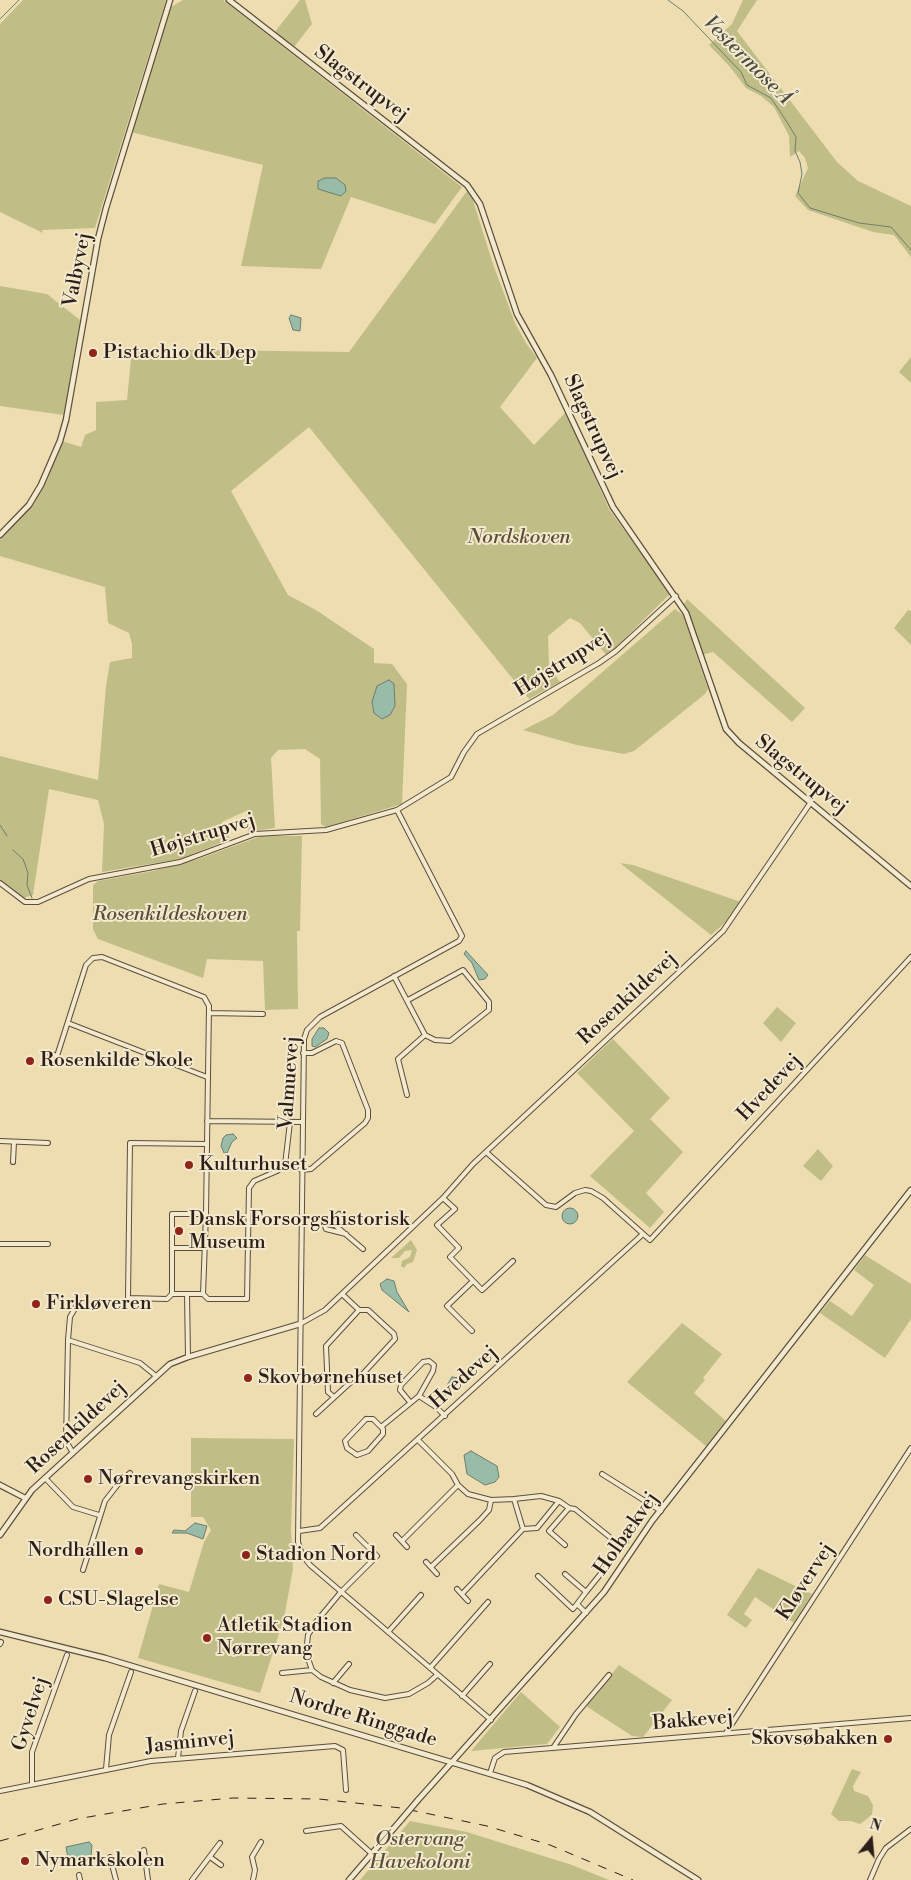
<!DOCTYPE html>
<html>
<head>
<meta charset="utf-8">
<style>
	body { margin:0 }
	#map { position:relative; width:911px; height:1880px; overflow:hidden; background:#edddb1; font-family:"Libre Bodoni",serif }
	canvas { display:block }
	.north { position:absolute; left:846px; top:1815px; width:50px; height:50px; -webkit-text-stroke:4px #f3e9cc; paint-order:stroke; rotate:17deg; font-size:14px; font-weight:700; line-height:20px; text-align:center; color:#2c1e19 }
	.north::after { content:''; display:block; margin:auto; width:18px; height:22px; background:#2c1e19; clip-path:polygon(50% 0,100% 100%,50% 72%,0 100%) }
</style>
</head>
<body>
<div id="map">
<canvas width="911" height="1880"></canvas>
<div class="north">N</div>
</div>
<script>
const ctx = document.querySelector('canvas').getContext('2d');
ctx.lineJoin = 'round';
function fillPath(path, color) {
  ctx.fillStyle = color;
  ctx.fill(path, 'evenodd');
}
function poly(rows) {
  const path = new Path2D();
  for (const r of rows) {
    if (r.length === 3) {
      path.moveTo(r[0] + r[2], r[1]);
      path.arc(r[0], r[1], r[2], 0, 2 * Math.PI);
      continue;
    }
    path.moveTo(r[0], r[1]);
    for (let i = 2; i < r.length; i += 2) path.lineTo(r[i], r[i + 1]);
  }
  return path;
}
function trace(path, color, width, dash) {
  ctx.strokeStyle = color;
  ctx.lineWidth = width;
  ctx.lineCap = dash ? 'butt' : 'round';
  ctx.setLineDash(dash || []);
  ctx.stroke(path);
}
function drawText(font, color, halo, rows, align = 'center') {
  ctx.font = font + ' "Libre Bodoni",serif';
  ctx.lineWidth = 4;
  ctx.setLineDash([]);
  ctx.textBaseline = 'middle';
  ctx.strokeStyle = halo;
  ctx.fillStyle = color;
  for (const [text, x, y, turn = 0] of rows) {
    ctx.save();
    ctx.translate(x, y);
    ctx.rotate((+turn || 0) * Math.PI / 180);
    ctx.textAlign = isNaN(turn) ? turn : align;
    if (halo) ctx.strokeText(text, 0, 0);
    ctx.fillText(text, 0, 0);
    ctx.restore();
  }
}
const green = poly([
	[23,0,166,0,95,228,42,230,43,233,0,212,0,24],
	[183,0,223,0,462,187,435,224,351,197,321,269,241,266,263,165,131,132,171,7],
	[300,0,305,0,312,24,294,47,274,33],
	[743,0,757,0,737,31,837,162,858,181,911,206,911,257,894,235,873,232,808,210,795,196,808,168,805,158,799,151,790,157,789,136,774,107,761,96,746,88,730,67,709,45,732,24],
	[467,191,472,197,493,264,515,323,526,343,537,358,500,407,534,445,566,412,609,509,670,594,607,656,580,623,570,618,548,636,549,666,560,682,529,699,309,427,231,491,288,595,316,610,374,649,374,663,392,664,407,684,402,804,326,827,321,824,320,759,305,749,278,750,271,758,275,828,248,832,246,811,222,822,230,839,180,859,102,872,104,824,98,800,49,789,33,895,23,898,14,892,0,880,0,756,98,780,106,686,110,662,132,658,132,644,129,633,108,623,105,587,0,556,0,540,33,505,47,481,62,441,81,447,85,435,96,430,96,402,127,400,132,349,349,352],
	[0,286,47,294,80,320,64,415,0,406],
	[911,357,911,383,899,372],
	[687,599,805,708,792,722,713,652,702,655,684,604],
	[675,609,683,615,708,689,705,694,634,751,624,754,577,745,523,730,553,715],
	[908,610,911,611,911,645,894,628],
	[261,836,302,836,300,931,297,931,298,1009,265,1010,263,961,207,959,203,978,98,939,93,929,93,885,98,881,153,871,198,859],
	[620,863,633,865,741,902,727,921,711,935],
	[777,1007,796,1023,781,1042,763,1023],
	[613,1039,670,1098,650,1119,683,1152,646,1193,664,1212,650,1228,590,1176,634,1131,577,1073],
	[818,1149,833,1166,821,1181,803,1166],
	[411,1240,417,1250,413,1262,407,1264,404,1268,401,1266,402,1261,410,1257,412,1250,405,1251,399,1258,391,1258],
	[865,1255,911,1284,911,1319,885,1358,820,1313,830,1301,852,1316,874,1285,854,1270],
	[682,1323,722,1354,703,1378,705,1380,694,1393,726,1421,706,1446,627,1382],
	[191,1438,294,1439,291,1529,293,1569,284,1618,260,1693,138,1658,159,1584,189,1592,204,1542,211,1530,203,1517,191,1517],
	[758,1568,812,1594,794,1623,755,1597,744,1614,752,1620,746,1628,727,1615],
	[619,1665,672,1700,643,1737,632,1736,586,1706],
	[521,1692,560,1727,547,1744,471,1751],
	[852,1769,861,1772,853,1786,854,1791,868,1796,873,1805,872,1815,860,1824,851,1821,839,1821,831,1814],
	[410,1821,467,1832,572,1865,609,1880,360,1880]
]);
const water = poly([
	[325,178,336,178,345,185,346,191,341,196,318,189,318,181,325,178],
	[291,315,301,318,300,331,293,330,289,318,291,315],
	[389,680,394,684,395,706,390,715,382,719,374,713,372,702,377,686,389,680],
	[466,951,488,975,485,979,479,980,472,963,464,954,466,951],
	[319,1028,324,1028,329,1033,327,1039,315,1047,312,1046,312,1039,319,1028],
	[233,1134,237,1138,232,1142,227,1153,224,1153,221,1146,223,1138,226,1135,233,1134],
	[570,1216,8],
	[387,1279,394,1281,397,1292,409,1312,382,1290,380,1284,387,1279],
	[452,1377,459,1378,460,1383,444,1396,443,1392,452,1377],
	[471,1451,497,1466,499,1477,495,1482,485,1485,467,1474,464,1455,471,1451],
	[195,1523,207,1526,203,1539,187,1533,172,1533,174,1530,185,1531,195,1523],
	[89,1842,92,1845,91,1856,85,1863,69,1864,66,1847,89,1842]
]);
const stream = poly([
	[668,0,683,11,741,72,747,85,771,98,787,122,796,137,795,151,800,162,802,174,798,193,810,208,859,223,891,227,911,250],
	[0,19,19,0],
	[0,825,7,836],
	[13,850,23,859,28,873,27,885,32,898]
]);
const minor = poly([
	[397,810,462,936,459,941,320,1017,307,1030,304,1039,298,1542,302,1555,310,1565,491,1720],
	[0,883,25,902,38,902,89,879,180,862,255,834,326,830,397,810,451,777,464,752,477,734,599,663,616,651,676,596],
	[394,976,425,1035,398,1059,407,1095],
	[408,1000,463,970,489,1002,489,1010,450,1041,435,1040,425,1035],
	[209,1013,263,1014],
	[68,1023,207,1077],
	[49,1053,57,1056,86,965,93,958,102,957,204,997,209,1006,206,1214,203,1294,172,1294,172,1214,206,1214],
	[207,1121,302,1122],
	[0,1141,48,1143],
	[486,1152,546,1205,556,1207,575,1193,585,1190,591,1191,603,1198,650,1240,911,957],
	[13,1162,14,1142],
	[301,1170,311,1169,365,1123,368,1118,368,1110,342,1043,336,1041,312,1053,303,1053],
	[443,1198,455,1209,437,1225,459,1248,450,1257,482,1290,513,1261],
	[339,1214,330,1221,363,1249],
	[330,1221,325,1226,326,1229,346,1234],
	[0,1244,48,1244],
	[172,1248,205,1248],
	[172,1294,167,1299,128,1298,130,1143,206,1144],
	[187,1294,188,1357],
	[203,1294,208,1299,247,1299,249,1188,254,1181,277,1171,285,1165,290,1122],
	[300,1324,325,1310,443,1198,473,1164,723,931,811,802],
	[472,1331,447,1306,473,1281],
	[68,1340,140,1363,156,1376],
	[419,1396,436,1407,445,1416],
	[334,1397,328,1392,326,1346,359,1310],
	[316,1414,352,1381,359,1378,395,1339,394,1334,368,1310,359,1310,342,1294],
	[366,1419,373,1419,383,1429,383,1434,368,1451,357,1455,347,1448,345,1441,366,1419],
	[381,1427,419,1396,433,1371,434,1365,429,1361,423,1362,401,1385,400,1390,410,1402],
	[418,1440,452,1474,458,1485,468,1494,491,1500,514,1499,523,1529,537,1528,559,1501,541,1496,514,1499],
	[73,1453,66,1441,68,1340,70,1317,77,1305],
	[602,1474,661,1511],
	[45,1478,73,1507,99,1515],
	[559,1501,569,1508,575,1509,622,1547],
	[299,1531,320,1528,643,1234],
	[356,1535,377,1556,341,1592,316,1622,308,1635,306,1653,312,1670,321,1677,350,1690,385,1698,409,1694,428,1683,437,1675],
	[396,1535,407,1547],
	[402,1541,458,1485],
	[565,1545,549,1531,569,1508],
	[617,1552,626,1542],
	[426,1562,437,1574],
	[431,1567,480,1520,489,1510,491,1500],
	[83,1570,105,1501,119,1483,130,1473],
	[565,1574,586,1592,577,1604,586,1613],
	[538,1576,573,1609,577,1604],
	[457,1589,468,1601],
	[586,1592,607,1566],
	[462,1594,523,1529],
	[388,1632,421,1595],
	[0,1644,1,1642],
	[430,1668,488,1602],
	[282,1673,312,1670],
	[333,1683,349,1664],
	[462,1696,490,1664],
	[726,1733,911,1448],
	[553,1748,576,1714,609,1675],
	[178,1758,181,1731,195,1691],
	[106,1769,109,1735,131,1672],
	[490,1773,495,1758,504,1752,911,1718],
	[32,1783,32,1752,67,1655],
	[0,1791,151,1761,335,1746,343,1750,346,1790],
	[306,1831,341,1826,371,1853],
	[144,1850,148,1880],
	[110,1857,116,1880],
	[210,1857,221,1865],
	[79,1875,80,1880],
	[192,1880,220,1843],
	[253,1880,255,1870,252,1857,261,1842],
	[870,1880,879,1859,886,1848,911,1829]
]);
const tertiary = poly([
	[229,0,467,185,480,204,517,314,551,375,613,507,686,613,726,729,739,743,911,886],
	[0,535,29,505,41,485,60,441,66,420,98,239,106,208,170,0],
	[0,1485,25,1498],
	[0,1535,32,1490,170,1364,188,1357,300,1324],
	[0,1632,105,1658,527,1785,590,1812,698,1880],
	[418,1800,604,1592,652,1521,911,1190],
	[349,1880,401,1820]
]);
const rail = poly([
	[0,1841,77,1819,163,1804,233,1798,319,1799,401,1808,487,1826,550,1845,633,1880]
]);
const tertiaryBridge = poly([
	[401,1820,418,1800]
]);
const markers = [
	[93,353,5,"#8f2418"],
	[30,1061,5,"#8f2418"],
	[189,1165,5,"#8f2418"],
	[179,1231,5,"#8f2418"],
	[36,1304,5,"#8f2418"],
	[248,1378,5,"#8f2418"],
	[88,1479,5,"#8f2418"],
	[139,1551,5,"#8f2418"],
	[246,1555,5,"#8f2418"],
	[48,1600,5,"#8f2418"],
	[207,1638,5,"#8f2418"],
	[888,1739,5,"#8f2418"],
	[25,1861,5,"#8f2418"]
];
const streetNames = [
	["Slagstrupvej",361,84,37],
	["Valbyvej",78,270,-79],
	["Slagstrupvej",592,427,65],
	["Højstrupvej",563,664,-32],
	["Slagstrupvej",801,775,39],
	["Højstrupvej",203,836,-17],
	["Rosenkildevej",628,999,-43],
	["Valmuevej",290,1083,-86],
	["Hvedevej",770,1088,-47],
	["Hvedevej",464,1378,-42],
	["Rosenkildevej",77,1428,-43],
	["Holbækvej",627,1534,-55],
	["Kløvervej",806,1582,-57],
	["Gyvelvej",31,1714,-72],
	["Nordre Ringgade",363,1719,17],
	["Bakkevej",693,1721,-5],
	["Jasminvej",190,1743,-6]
];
const poiNames = [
	["Pistachio dk Dep",103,353],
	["Rosenkilde Skole",40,1061],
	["Kulturhuset",199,1165],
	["Dansk Forsorgshistorisk",189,1220],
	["Museum",189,1243],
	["Firkløveren",46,1304],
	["Skovbørnehuset",258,1378],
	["Nørrevangskirken",98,1479],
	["Nordhallen",129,1551,"right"],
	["Stadion Nord",256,1555],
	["CSU-Slagelse",58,1600],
	["Atletik Stadion",217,1626],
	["Nørrevang",217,1649],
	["Skovsøbakken",878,1739,"right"],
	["Nymarkskolen",35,1861]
];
const parkNames = [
	["Nordskoven",519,538],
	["Rosenkildeskoven",170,915],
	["Østervang",420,1840],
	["Havekoloni",420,1863]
];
const waterNames = [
	["Vestermose Å",747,61,45]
];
fillPath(green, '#c0be86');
fillPath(water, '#99bca9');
trace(water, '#6d7d6f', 1);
trace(stream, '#6d7d6f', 1);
trace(minor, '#5c4e3f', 6);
trace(tertiary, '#5c4e3f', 7);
trace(minor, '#f3e9cc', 4);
trace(tertiary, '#f3e9cc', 4.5);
trace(rail, '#2c1e19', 1, [9, 9]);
trace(tertiaryBridge, '#5c4e3f', 7, []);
trace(tertiaryBridge, '#f3e9cc', 4.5);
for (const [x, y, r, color] of markers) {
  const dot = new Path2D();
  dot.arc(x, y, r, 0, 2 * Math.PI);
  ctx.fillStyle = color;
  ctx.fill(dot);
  trace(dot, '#f3e9cc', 2);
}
drawText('20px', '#2c1e19', '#f3e9cc', streetNames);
drawText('20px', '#2c1e19', '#f3e9cc', poiNames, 'left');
drawText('italic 20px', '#584e3a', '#f3e9cc', parkNames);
drawText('italic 21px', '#4d4d44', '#f3e9cc', waterNames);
</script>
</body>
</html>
